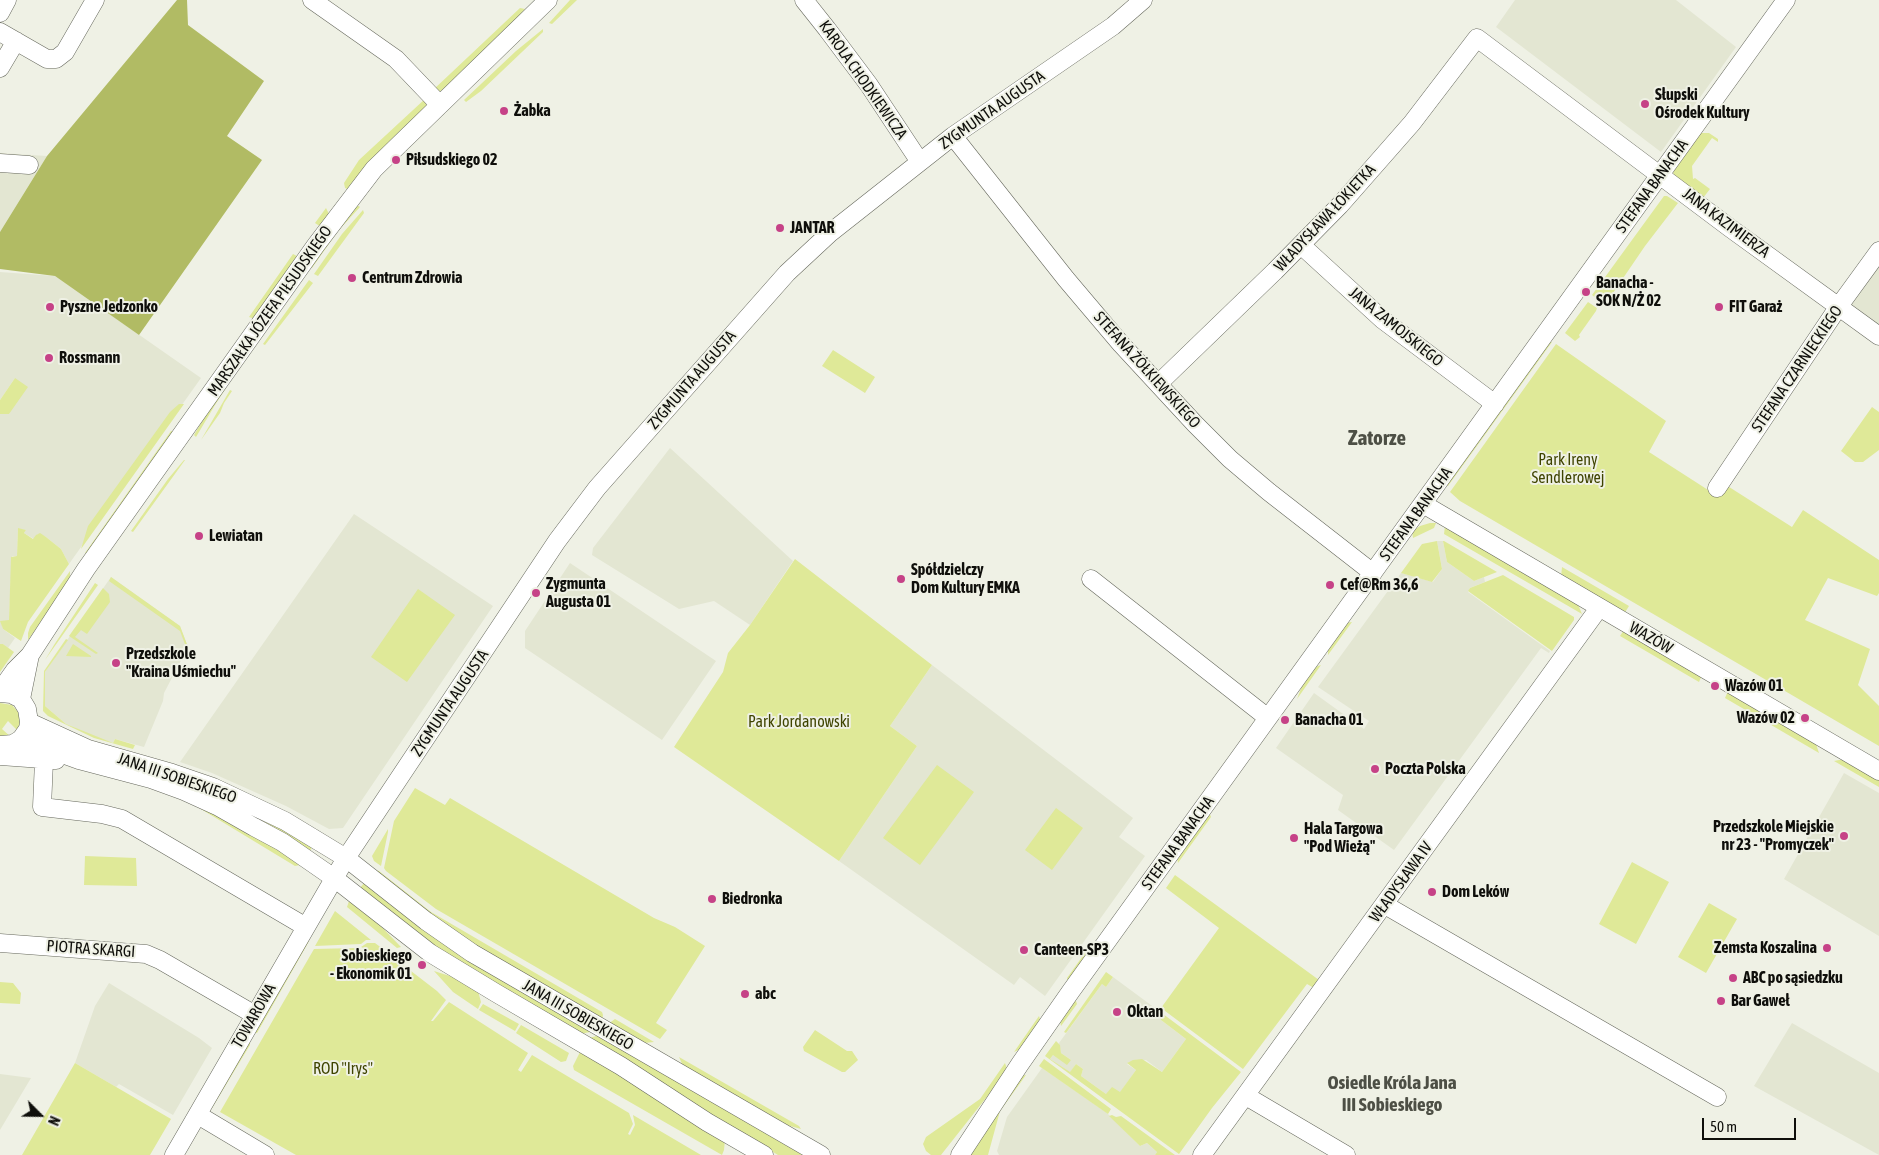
<!DOCTYPE html>
<html>
<head>
<meta charset="utf-8">
<style>
	body { margin:0 }
	#map { position:relative; width:1879px; height:1155px; overflow:hidden; background:#eff1e5; font-family:"Asap Condensed",sans-serif }
	canvas { display:block }
	.north { position:absolute; left:15px; top:1090px; width:50px; height:50px; -webkit-text-stroke:4px #eff1e5; paint-order:stroke; rotate:113deg; font-size:14px; font-weight:700; line-height:20px; text-align:center; color:#0f0f0b }
	.north::after { content:''; display:block; margin:auto; width:18px; height:22px; background:#0f0f0b; clip-path:polygon(50% 0,100% 100%,50% 72%,0 100%) }
	.scale { position:absolute; left:1702px; top:1118px; width:94px; height:22px; box-sizing:border-box; border:2px solid #0f0f0b; border-top:0; padding-left:6px; font-size:15px; line-height:18px; white-space:nowrap; color:#0f0f0b; -webkit-text-stroke:4px #eff1e5; paint-order:stroke }
</style>
</head>
<body>
<div id="map">
<canvas width="1879" height="1155"></canvas>
<div class="north">N</div>
<div class="scale">50 m</div>
</div>
<script>
const ctx = document.querySelector('canvas').getContext('2d');
ctx.lineJoin = 'round';
function fillPath(path, color) {
  ctx.fillStyle = color;
  ctx.fill(path, 'evenodd');
}
function poly(rows) {
  const path = new Path2D();
  for (const r of rows) {
    path.moveTo(r[0], r[1]);
    for (let i = 2; i < r.length; i += 2) path.lineTo(r[i], r[i + 1]);
  }
  return path;
}
function trace(path, color, width, dash) {
  ctx.strokeStyle = color;
  ctx.lineWidth = width;
  ctx.lineCap = dash ? 'butt' : 'round';
  ctx.setLineDash(dash || []);
  ctx.stroke(path);
}
function drawText(font, color, halo, rows, align = 'center') {
  ctx.font = font + ' "Asap Condensed",sans-serif';
  ctx.lineWidth = 4;
  ctx.setLineDash([]);
  ctx.textBaseline = 'middle';
  ctx.strokeStyle = halo;
  ctx.fillStyle = color;
  for (const [text, x, y, turn = 0] of rows) {
    ctx.save();
    ctx.translate(x, y);
    ctx.rotate((+turn || 0) * Math.PI / 180);
    ctx.textAlign = isNaN(turn) ? turn : align;
    if (halo) ctx.strokeText(text, 0, 0);
    ctx.fillText(text, 0, 0);
    ctx.restore();
  }
}
const built = poly([
	[1515,0,1676,0,1736,47,1661,152,1496,27],
	[0,153,47,156,0,232],
	[1879,267,1879,325,1851,304],
	[0,272,55,276,201,378,69,564,61,549,46,537,38,534,34,539,24,533,26,530,18,529,17,556,12,556,9,621,1,621,3,629,15,638,8,648,3,644,0,644,0,414,9,414,15,378,0,400],
	[670,448,793,561,750,625,714,601,679,609,592,555,593,548],
	[354,514,493,606,343,828,329,829,286,806,212,773,180,762],
	[1437,541,1443,541,1447,562,1474,581,1484,577,1485,582,1470,588,1468,592,1550,651,1549,653,1541,648,1394,850,1338,810,1343,795,1276,748,1314,693,1364,729,1369,721,1318,687,1401,573,1433,582,1442,569],
	[570,563,716,661,662,740,525,648,525,631],
	[111,577,180,626,188,647,164,693,163,701,144,747,115,739,113,743,94,737,66,724,45,706,45,672],
	[932,665,1133,818,1119,837,1145,856,1045,996,1020,977,1014,985,839,861,917,746,890,726],
	[1844,773,1879,793,1879,936,1784,879],
	[1113,977,1159,1011,1161,1020,1186,1039,1162,1072,1146,1060,1129,1062,1127,1064,1136,1070,1120,1093,1106,1094,1081,1076,1083,1069,1076,1064,1070,1073,1050,1059,1053,1055,1071,1060,1061,1053,1059,1043,1102,984,1106,987],
	[109,983,199,1038,212,1048,173,1115,119,1084,116,1087,75,1063,95,1006],
	[1792,1023,1879,1073,1879,1155,1754,1086],
	[1042,1068,1106,1112,1140,1146,1147,1143,1157,1152,1155,1155,999,1155,997,1151,1007,1117],
	[0,1074,31,1078,0,1130]
]);
const green = poly([
	[570,0,577,0,552,24,549,23],
	[520,8,525,9,500,36,445,89,440,91,433,90],
	[543,29,543,32,481,91,466,102,464,100,516,51],
	[426,98,426,106,373,159,347,189,345,188,344,183,359,160],
	[1701,133,1709,133,1718,139,1718,142,1712,138,1692,166,1693,179,1695,178,1710,189,1703,198,1674,176,1673,171],
	[1664,196,1667,196,1678,203,1645,246,1613,293,1619,297,1615,304,1607,307,1605,305,1607,301,1604,300,1602,303,1592,295],
	[357,205,360,207,338,231,312,268,310,265],
	[326,208,329,214,321,227,315,223],
	[363,210,364,213,318,276,314,274,342,234],
	[293,254,299,257,255,319,249,317],
	[309,280,313,283,265,345,263,344],
	[1588,302,1597,308,1596,311,1579,335,1580,337,1575,341,1565,333],
	[1552,342,1448,486,1446,485,1548,343],
	[1556,344,1666,421,1649,452,1719,497,1726,485,1792,527,1803,510,1879,560,1879,593,1877,596,1828,578,1805,620,1870,649,1858,685,1879,706,1879,746,1460,501,1450,492],
	[833,350,875,377,865,393,822,366],
	[15,378,28,387,9,414,0,414,0,400],
	[226,388,215,405,196,437,194,435,210,408,223,389],
	[230,390,232,391,224,403,220,413,201,440],
	[179,404,184,404,81,549,88,526,170,412],
	[1872,407,1879,412,1879,450,1863,462,1855,462,1841,451],
	[171,431,174,431,88,553,85,553],
	[184,460,185,460,133,532,131,531,168,479],
	[1430,523,1436,523,1434,528,1413,538,1412,531,1420,526],
	[1445,526,1577,602,1582,614,1444,534],
	[18,528,26,530,24,533,33,539,36,535,40,533,46,537,61,549,69,564,28,622,21,641,3,629,0,621,9,620,11,557,17,556],
	[1437,541,1442,569,1432,582,1401,573,1422,544],
	[1443,541,1444,541,1497,572,1474,581,1447,562],
	[795,559,932,665,890,726,917,746,839,861,674,747,723,672,728,653,750,625],
	[1562,567,1629,606,1624,614,1561,577],
	[70,571,70,580,28,640,28,633,30,627],
	[1503,575,1574,617,1574,620,1552,651,1468,591,1470,588],
	[111,577,180,626,188,647,184,654,186,647,180,631,109,581],
	[95,583,98,585,45,660,54,645],
	[103,588,109,594,110,602,87,634,81,630,75,637,98,653,96,654,69,636],
	[418,589,455,615,407,682,371,657],
	[1352,622,1328,655,1328,647,1346,623],
	[1624,630,1702,675,1699,682,1620,636],
	[66,639,68,640,45,672,45,706,66,724,113,743,115,739,135,745,133,749,94,738,48,716,43,711,44,671],
	[0,644,3,644,14,652,0,672],
	[73,644,91,656,91,657,66,656],
	[1321,665,1297,699,1303,683,1315,667],
	[1728,691,1816,744,1819,753,1725,698],
	[0,703,12,705,20,714,21,719,19,732,8,721,2,729,12,738,0,741],
	[1839,760,1845,760,1879,779,1879,787,1834,761],
	[937,765,974,792,920,865,883,838],
	[415,788,445,805,450,798,654,918,675,927,705,946,656,1023,667,1030,660,1039,436,909,386,871,384,868,394,821],
	[214,795,314,844,310,851],
	[195,803,301,862,300,865,295,866,196,806],
	[1056,808,1083,828,1052,870,1025,850],
	[1209,812,1211,817,1178,863,1177,857],
	[388,829,388,832,381,866,374,861,372,856],
	[85,856,136,858,137,886,84,885],
	[1632,862,1669,882,1636,944,1599,924],
	[375,870,379,871,431,912,602,1012,603,1015,602,1020,459,937],
	[1175,875,1319,980,1314,988,1307,984,1243,1069,1161,1008,1219,928,1166,888],
	[365,882,594,1031,581,1034,441,952,359,889],
	[349,901,372,917,401,947,397,948,347,907],
	[1709,903,1737,919,1706,973,1678,957],
	[335,911,371,940,366,940,361,944,315,946],
	[311,933,308,943,257,1033,252,1032],
	[367,943,375,943,391,955,378,954,361,947],
	[1092,943,1092,950,1068,983,1067,978],
	[356,948,373,955,398,961,437,991,446,1000,431,1021,433,1021,449,1002,528,1053,518,1070,521,1072,532,1055,629,1113,633,1124,628,1134,630,1135,635,1125,633,1115,701,1155,296,1155,220,1112,314,949],
	[434,971,456,978,478,991,481,1002,478,1009,453,992],
	[1106,972,1113,977,1106,987,1102,984,1066,1033,1064,1032],
	[0,982,13,983,21,993,20,1004,0,1003],
	[1075,998,1077,1004,1061,1026,1060,1021],
	[483,1004,519,1024,515,1031,479,1010],
	[1159,1011,1241,1072,1212,1108,1179,1154,1045,1056,1056,1041,1060,1045,1061,1053,1071,1060,1067,1065,1053,1055,1050,1059,1070,1072,1076,1064,1083,1069,1081,1076,1106,1094,1112,1087,1120,1092,1136,1070,1127,1063,1133,1060,1142,1059,1162,1072,1186,1039,1161,1020],
	[1039,1016,1041,1022,1021,1049,1014,1052],
	[615,1019,654,1042,644,1043,608,1024],
	[521,1025,569,1053,566,1061,561,1062,516,1033],
	[815,1030,847,1051,852,1051,858,1060,845,1072,842,1072,804,1051,803,1047],
	[600,1035,807,1155,778,1155,713,1117,589,1038],
	[250,1040,250,1045,212,1108,212,1105],
	[581,1050,725,1140,724,1150,722,1155,574,1070,573,1066],
	[679,1057,799,1126,801,1129,783,1124,683,1066],
	[1044,1059,1111,1109,1108,1114,1039,1066],
	[75,1063,171,1119,150,1155,22,1155],
	[1005,1063,1007,1069,997,1084,941,1155,931,1155,926,1151,923,1144,926,1137,980,1099],
	[1026,1075,1000,1111,988,1155,969,1155,1020,1076],
	[1112,1115,1116,1117,1121,1116,1175,1155,1155,1155,1157,1152,1147,1143,1140,1146,1109,1116]
]);
const forest = poly([
	[177,0,187,0,188,25,264,81,227,136,262,160,139,335,55,276,0,269,0,232,47,156]
]);
const minor = poly([
	[312,0,396,59,439,104],
	[804,0,827,29,869,85,920,162],
	[0,13,7,0],
	[0,32,47,59,56,59,65,52,95,0],
	[0,68,16,41],
	[953,136,1066,279,1121,344,1195,424,1230,459,1269,492,1373,573],
	[0,163,29,165],
	[1301,245,1383,320,1495,404],
	[1158,384,1275,271,1340,205,1412,123,1477,38,1730,228,1879,336],
	[1717,488,1839,306,1879,251],
	[1423,504,1879,771],
	[1091,579,1268,718],
	[0,691,15,670,30,655,86,569,316,245,374,169,548,0],
	[0,693,11,694,21,699,27,709,29,722,28,729,21,739,13,744,0,745],
	[21,699,30,655],
	[29,722,88,749,172,773,213,787,285,821,346,858,426,921,472,953,821,1155],
	[21,739,79,760,151,779,184,791,217,806,254,827,282,842,334,878,430,953,496,993,621,1066,707,1122,764,1155],
	[0,756,56,760],
	[44,761,42,807,102,814,122,819,306,927],
	[1385,905,1717,1097],
	[0,943,146,954,160,960,255,1015],
	[1246,1096,1346,1155],
	[198,1115,265,1155],
	[174,1155,346,858,557,541,597,488,787,273,830,233,953,136,1113,26,1143,0],
	[960,1155,1020,1064,1071,991,1786,0],
	[1202,1155,1599,608]
]);
const markers = [
	[1645,104,5,"#c64287"],
	[504,111,5,"#c64287"],
	[396,160,5,"#c64287"],
	[780,228,5,"#c64287"],
	[352,278,5,"#c64287"],
	[1586,292,5,"#c64287"],
	[50,307,5,"#c64287"],
	[1719,307,5,"#c64287"],
	[49,358,5,"#c64287"],
	[199,536,5,"#c64287"],
	[901,579,5,"#c64287"],
	[1330,585,5,"#c64287"],
	[536,593,5,"#c64287"],
	[116,663,5,"#c64287"],
	[1715,686,5,"#c64287"],
	[1805,718,5,"#c64287"],
	[1285,720,5,"#c64287"],
	[1375,769,5,"#c64287"],
	[1844,836,5,"#c64287"],
	[1294,838,5,"#c64287"],
	[1432,892,5,"#c64287"],
	[712,899,5,"#c64287"],
	[1827,948,5,"#c64287"],
	[1024,950,5,"#c64287"],
	[422,965,5,"#c64287"],
	[1733,978,5,"#c64287"],
	[745,994,5,"#c64287"],
	[1721,1001,5,"#c64287"],
	[1117,1012,5,"#c64287"]
];
const streetNames = [
	["KAROLA CHODKIEWICZA",863,80,55],
	["ZYGMUNTA AUGUSTA",992,110,-35],
	["STEFANA BANACHA",1652,186,-54],
	["WŁADYSŁAWA ŁOKIETKA",1325,218,-47],
	["JANA KAZIMIERZA",1726,223,37],
	["MARSZAŁKA JÓZEFA PIŁSUDSKIEGO",270,311,-55],
	["JANA ZAMOJSKIEGO",1396,327,39],
	["STEFANA CZARNIECKIEGO",1797,369,-56],
	["STEFANA ŻÓŁKIEWSKIEGO",1147,370,48],
	["ZYGMUNTA AUGUSTA",692,380,-49],
	["STEFANA BANACHA",1416,514,-54],
	["WAZÓW",1651,638,30],
	["ZYGMUNTA AUGUSTA",450,703,-56],
	["JANA III SOBIESKIEGO",177,778,19],
	["STEFANA BANACHA",1178,843,-54],
	["WŁADYSŁAWA IV",1401,882,-54],
	["PIOTRA SKARGI",91,949,4],
	["JANA III SOBIESKIEGO",578,1015,30],
	["TOWAROWA",254,1016,-60]
];
const poiNames = [
	["Słupski",1655,95],
	["Ośrodek Kultury",1655,113],
	["Żabka",514,111],
	["Piłsudskiego 02",406,160],
	["JANTAR",790,228],
	["Centrum Zdrowia",362,278],
	["Banacha -",1596,283],
	["SOK N/Ż 02",1596,301],
	["Pyszne Jedzonko",60,307],
	["FIT Garaż",1729,307],
	["Rossmann",59,358],
	["Lewiatan",209,536],
	["Spółdzielczy",911,570],
	["Dom Kultury EMKA",911,588],
	["Zygmunta",546,584],
	["Augusta 01",546,602],
	["Cef@Rm 36,6",1340,585],
	["Przedszkole",126,654],
	["\"Kraina Uśmiechu\"",126,672],
	["Wazów 01",1725,686],
	["Wazów 02",1795,718,"right"],
	["Banacha 01",1295,720],
	["Poczta Polska",1385,769],
	["Przedszkole Miejskie",1834,827,"right"],
	["nr 23 - \"Promyczek\"",1834,845,"right"],
	["Hala Targowa",1304,829],
	["\"Pod Wieżą\"",1304,847],
	["Dom Leków",1442,892],
	["Biedronka",722,899],
	["Zemsta Koszalina",1817,948,"right"],
	["Canteen-SP3",1034,950],
	["Sobieskiego",412,956,"right"],
	["- Ekonomik 01",412,974,"right"],
	["ABC po sąsiedzku",1743,978],
	["abc",755,994],
	["Bar Gaweł",1731,1001],
	["Oktan",1127,1012]
];
const parkNames = [
	["Park Ireny",1568,460],
	["Sendlerowej",1568,478],
	["Park Jordanowski",799,722],
	["ROD \"Irys\"",343,1069]
];
const quarterNames = [
	["Osiedle Króla Jana",1392,1083],
	["III Sobieskiego",1392,1105]
];
const districtNames = [
	["Zatorze",1377,438]
];
fillPath(built, '#e3e6d2');
fillPath(green, '#dfe998');
fillPath(forest, '#b1bb64');
trace(minor, '#65675c', 19);
trace(minor, '#fff', 18);
for (const [x, y, r, color] of markers) {
  const dot = new Path2D();
  dot.arc(x, y, r, 0, 2 * Math.PI);
  ctx.fillStyle = color;
  ctx.fill(dot);
  trace(dot, '#eff1e5', 2);
}
drawText('16px', '#0f0f0b', '#eff1e5', streetNames);
drawText('bold 16px', '#0f0f0b', '#eff1e5', poiNames, 'left');
drawText('16px', '#3f4400', '#eff1e5', parkNames);
drawText('bold 19px', '#4d4f45', '#eff1e5', quarterNames);
drawText('bold 21px', '#4d4f45', '#eff1e5', districtNames);
</script>
</body>
</html>
